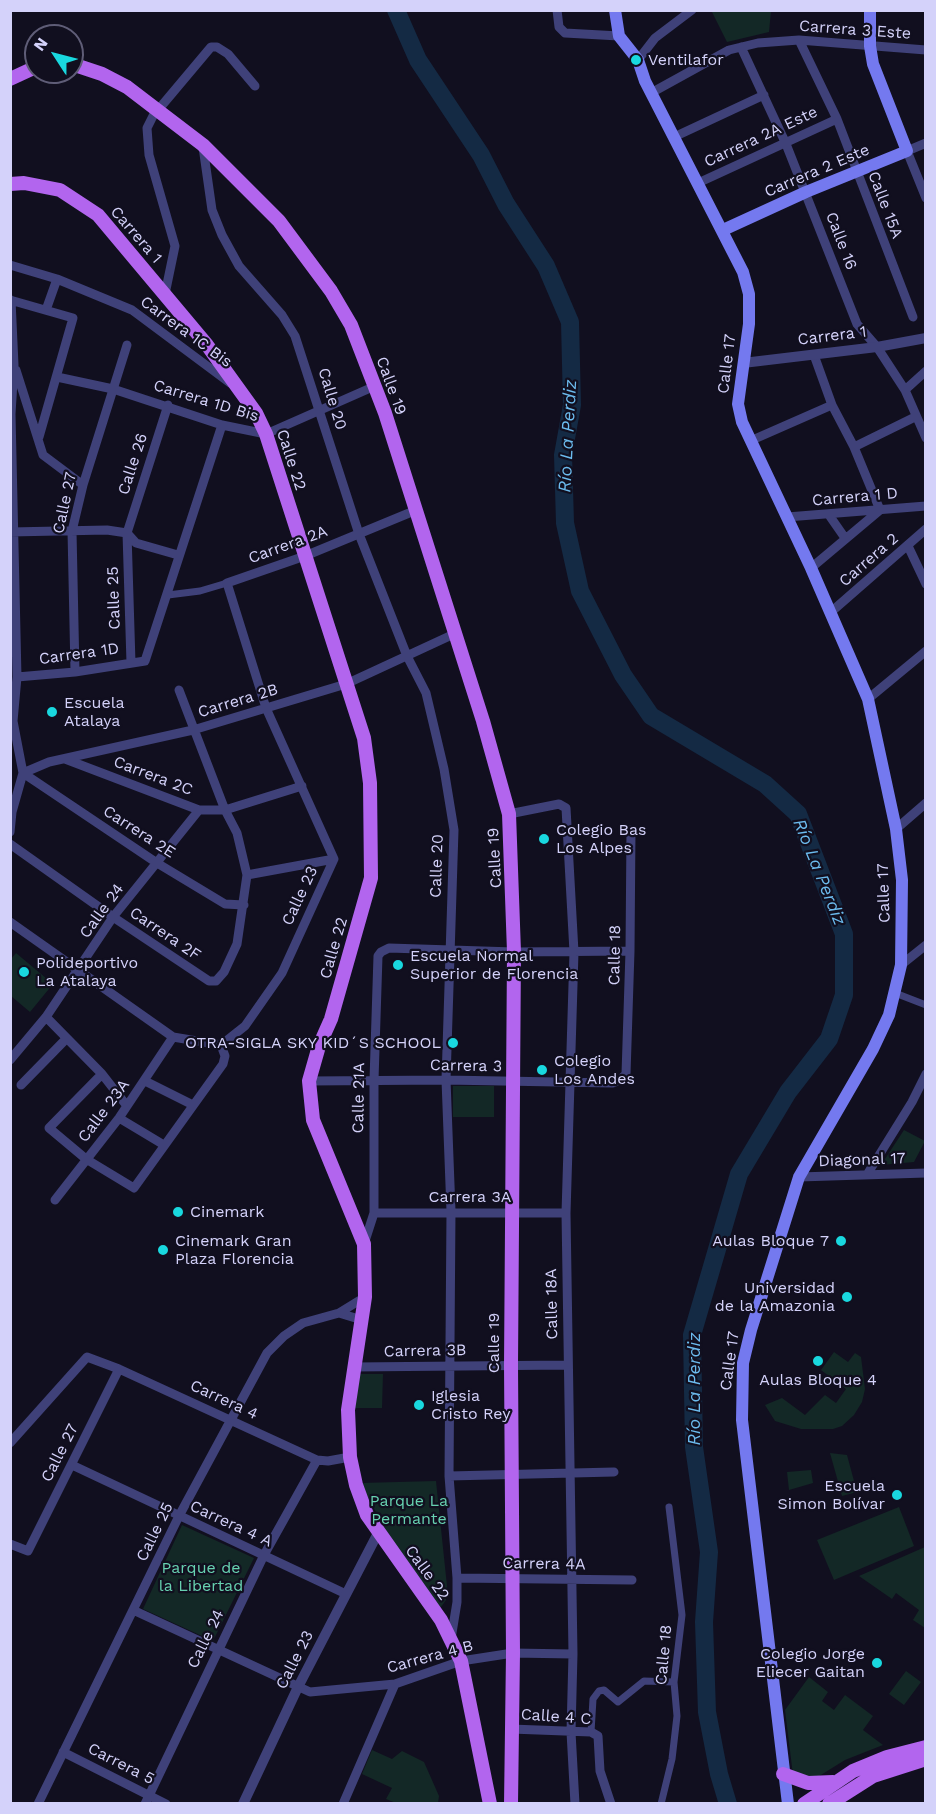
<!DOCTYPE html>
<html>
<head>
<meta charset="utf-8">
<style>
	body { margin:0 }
	#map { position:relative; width:936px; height:1814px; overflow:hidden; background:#110f1f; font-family:"Work Sans",sans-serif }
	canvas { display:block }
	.frame { position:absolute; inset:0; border:12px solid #d4d2fa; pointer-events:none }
	.north { position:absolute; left:24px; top:24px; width:60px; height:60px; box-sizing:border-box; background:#110f1f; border:2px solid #5f5d77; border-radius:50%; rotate:306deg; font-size:16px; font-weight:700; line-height:24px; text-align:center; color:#d4d2fa }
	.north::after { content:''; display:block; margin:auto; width:21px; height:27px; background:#19d8df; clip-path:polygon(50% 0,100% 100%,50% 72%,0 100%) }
</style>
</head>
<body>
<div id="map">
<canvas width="936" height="1814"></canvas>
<div class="frame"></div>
<div class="north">N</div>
</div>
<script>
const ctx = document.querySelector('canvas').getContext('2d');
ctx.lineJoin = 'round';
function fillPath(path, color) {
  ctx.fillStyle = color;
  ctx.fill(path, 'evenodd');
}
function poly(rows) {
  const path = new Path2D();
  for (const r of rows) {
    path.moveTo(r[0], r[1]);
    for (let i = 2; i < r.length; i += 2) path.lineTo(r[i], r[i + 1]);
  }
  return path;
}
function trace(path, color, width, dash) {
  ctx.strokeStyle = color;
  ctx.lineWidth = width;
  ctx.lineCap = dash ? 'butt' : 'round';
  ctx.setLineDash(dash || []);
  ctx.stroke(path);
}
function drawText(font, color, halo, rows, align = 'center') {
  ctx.font = font + ' "Work Sans",sans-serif';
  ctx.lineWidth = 4.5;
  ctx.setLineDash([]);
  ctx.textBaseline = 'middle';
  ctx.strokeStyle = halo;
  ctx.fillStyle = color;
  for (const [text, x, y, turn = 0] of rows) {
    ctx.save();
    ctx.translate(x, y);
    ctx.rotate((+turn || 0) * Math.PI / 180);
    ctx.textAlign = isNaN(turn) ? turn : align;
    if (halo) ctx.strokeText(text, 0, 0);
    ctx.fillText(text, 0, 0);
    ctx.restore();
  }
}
const green = poly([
	[771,11,769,32,727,42,712,12],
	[16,953,53,984,30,1012,11,996,11,959],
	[453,1086,494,1086,494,1117,453,1117],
	[904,1130,925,1141,914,1162,881,1165],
	[834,1352,848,1362,855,1353,861,1357,865,1389,862,1402,854,1415,842,1426,833,1429,801,1429,775,1421,765,1405,782,1398,805,1415,825,1395,836,1403,846,1389,821,1370],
	[355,1374,383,1374,382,1408,354,1408],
	[830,1453,847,1455,857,1492,842,1496],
	[811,1470,813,1483,789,1490,787,1472],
	[436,1481,447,1586,446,1600,441,1607,437,1605,392,1541,360,1483],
	[899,1507,914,1546,834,1580,817,1540],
	[182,1525,254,1558,213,1641,143,1609],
	[925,1547,925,1628,913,1620,919,1610,896,1593,892,1599,859,1576],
	[906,1671,921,1682,904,1705,889,1694],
	[809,1677,828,1692,822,1701,834,1710,845,1695,873,1716,863,1730,883,1745,845,1760,816,1778,793,1775,785,1710],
	[372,1750,392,1759,402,1751,424,1762,439,1796,438,1803,396,1803,386,1799,392,1788,362,1774]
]);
const river = poly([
	[396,10,418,60,481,155,506,204,546,266,570,322,572,405,563,455,565,523,580,591,623,675,651,716,765,784,798,814,844,934,844,995,829,1039,788,1092,739,1174,692,1335,694,1447,709,1552,704,1622,707,1712,719,1774,728,1804]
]);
const pedestrian = poly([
	[168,595,200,591,227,583],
	[895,993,926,1005],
	[591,1732,593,1699,599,1691,604,1690,618,1702,644,1681,674,1682],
	[661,1804,672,1759,677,1716,674,1682,682,1615,669,1507]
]);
const minor = poly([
	[557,10,559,27,565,33,619,36],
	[799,40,837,119,913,317],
	[741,47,786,144,857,324,877,347,905,390,926,438],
	[638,60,655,38,692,10],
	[651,93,729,50,758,43,799,40,926,50],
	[674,137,764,95],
	[926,143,907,151,926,198],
	[203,147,212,210,222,235,239,266,282,315,295,336,359,534,407,656,426,693,444,769,454,830,446,1080,451,1211,449,1476,457,1578,457,1602,451,1639],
	[698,183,837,119],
	[10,265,57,279,132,310,230,383],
	[165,294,175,246,149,155,147,128,153,116,211,47,217,47,228,54,255,86],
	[10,300,73,318,39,437],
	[46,310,57,279],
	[16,370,43,455,83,485],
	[57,377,113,389,222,425,266,434,375,386],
	[905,390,926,371],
	[750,441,832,405],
	[854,447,915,417],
	[829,515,845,538],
	[787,517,926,506],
	[10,532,107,530,127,533,136,543,178,555],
	[908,546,926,584],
	[811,568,880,510,854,447,832,405,814,355],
	[831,612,926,529],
	[131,663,127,533,168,405],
	[75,672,72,531,83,485,127,345],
	[17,677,75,672,145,661,222,425],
	[868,699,926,651],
	[65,759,199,810,225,810,302,786],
	[23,773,49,762,193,730,346,684,454,634],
	[23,773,157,863,225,904,244,905],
	[509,814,559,804,566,808,574,952,566,1213,573,1654,571,1732,575,1804],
	[896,829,926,803],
	[10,832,12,812,23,773,13,721,17,677,11,414,14,365,11,300],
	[10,844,113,917,209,981,216,981,224,972,237,944,247,875,237,833,225,810,179,690],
	[247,875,334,859],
	[10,922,173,1037,221,1045],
	[901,965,926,945],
	[46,1017,102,1074,127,1106],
	[221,1045,245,1026,282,973,334,859,266,708,227,583,305,556,414,511],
	[10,1060,46,1017,113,917,199,810],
	[102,1074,49,1128,86,1159,134,1188,223,1064,225,1056,221,1045],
	[145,1081,193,1105],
	[309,1081,446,1080,613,1083,621,1079,626,1074,630,951,631,830],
	[21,1085,66,1039],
	[119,1118,164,1145],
	[868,1173,912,1102,926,1074],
	[799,1177,926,1173],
	[55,1200,119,1118,173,1037],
	[374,1213,566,1213],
	[364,1244,374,1213,374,1080,378,956,381,952,389,948,514,952,630,951],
	[339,1313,362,1320],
	[354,1367,568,1365],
	[10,1443,87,1357,119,1369,317,1460,328,1461,350,1457],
	[72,1465,346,1594],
	[449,1476,614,1472],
	[10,1544,28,1551,119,1369],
	[457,1578,632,1580],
	[133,1610,310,1692,395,1684,461,1661,513,1653,573,1654],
	[511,1729,591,1732,598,1736,600,1771,611,1804],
	[63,1752,166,1804],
	[38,1804,179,1516,267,1353,284,1336,303,1323,339,1313,365,1297],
	[145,1804,264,1555,317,1460],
	[343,1804,395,1684]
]);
const tertiary = poly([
	[743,363,877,347,926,338],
	[243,1804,298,1687,378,1533]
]);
const secondary = poly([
	[615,10,619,36,638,60,645,81,743,272,749,294,749,324,738,404,742,422,811,568,868,699,896,829,902,880,901,965,889,1015,873,1049,799,1177,751,1330,743,1363,742,1420,788,1804],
	[723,230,806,192,907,151,873,64,870,46,870,10]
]);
const primary = poly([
	[72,64,102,74,127,87,203,145,279,221,331,291,351,325,385,413,483,721,509,814,514,952,511,1365,513,1653,511,1804],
	[10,79,36,67],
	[10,184,24,183,60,190,98,215,207,345,256,413,266,434,364,738,370,783,371,878,331,1019,319,1046,309,1081,313,1120,364,1244,365,1297,348,1410,350,1457,356,1485,367,1515,441,1620,461,1661,490,1804],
	[783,1774,808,1783,833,1782],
	[804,1804,853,1771,887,1757,926,1747],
	[829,1804,873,1776,926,1759]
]);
const markers = [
	[636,60,6,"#19d8df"],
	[52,712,6,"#19d8df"],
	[544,839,6,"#19d8df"],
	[398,965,6,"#19d8df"],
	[24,972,6,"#19d8df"],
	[453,1043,6,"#19d8df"],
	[542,1070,6,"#19d8df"],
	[178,1212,6,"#19d8df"],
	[841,1241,6,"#19d8df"],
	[163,1250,6,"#19d8df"],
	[847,1297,6,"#19d8df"],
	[818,1361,6,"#19d8df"],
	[419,1405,6,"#19d8df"],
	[897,1495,6,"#19d8df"],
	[877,1663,6,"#19d8df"]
];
const streetNames = [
	["Carrera 3 Este",855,30,4],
	["Carrera 2A Este",761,137,-25],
	["Carrera 2 Este",817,171,-23],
	["Calle 15A",885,205,69],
	["Carrera 1",136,235,49],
	["Calle 16",841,241,69],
	["Carrera 1C Bis",186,332,36],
	["Carrera 1",832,336,-7],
	["Calle 17",727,364,-83],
	["Calle 19",391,386,70],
	["Calle 20",332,399,73],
	["Carrera 1D Bis",206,401,17],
	["Calle 22",291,460,72],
	["Calle 26",133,464,-72],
	["Carrera 1 D",855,497,-5],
	["Calle 27",65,503,-78],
	["Carrera 2A",288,545,-20],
	["Carrera 2",869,560,-41],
	["Calle 25",114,598,-92],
	["Carrera 1D",79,654,-8],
	["Carrera 2B",238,701,-17],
	["Carrera 2C",153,776,21],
	["Carrera 2E",139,832,33],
	["Calle 19",495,858,-93],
	["Calle 20",437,866,-88],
	["Calle 17",884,893,-92],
	["Calle 23",300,896,-65],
	["Calle 24",102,911,-54],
	["Carrera 2F",165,934,34],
	["Calle 22",334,948,-74],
	["Calle 18",615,955,-89],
	["Carrera 3",466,1066,1],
	["Calle 21A",359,1098,-89],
	["Calle 23A",104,1111,-53],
	["Diagonal 17",862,1160,-2],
	["Carrera 3A",470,1197],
	["Calle 18A",552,1304,-91],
	["Calle 19",494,1343,-90],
	["Carrera 3B",425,1351,-1],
	["Calle 17",730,1361,-82],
	["Carrera 4",224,1400,25],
	["Calle 27",60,1453,-63],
	["Carrera 4 A",231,1524,25],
	["Calle 25",155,1532,-64],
	["Carrera 4A",544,1564,1],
	["Calle 22",427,1573,54],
	["Calle 24",206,1639,-64],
	["Calle 18",664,1655,-85],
	["Carrera 4 B",430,1657,-15],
	["Calle 23",295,1660,-63],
	["Calle 4 C",556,1717,4],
	["Carrera 5",121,1764,27]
];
const poiNames = [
	["Ventilafor",648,60],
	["Escuela",64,703],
	["Atalaya",64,721],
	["Colegio Bas",556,830],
	["Los Alpes",556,848],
	["Escuela Normal",410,956],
	["Superior de Florencia",410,974],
	["Polideportivo",36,963],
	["La Atalaya",36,981],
	["OTRA-SIGLA SKY KID´S SCHOOL",441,1043,"right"],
	["Colegio",554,1061],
	["Los Andes",554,1079],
	["Cinemark",190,1212],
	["Cinemark Gran",175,1241],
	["Plaza Florencia",175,1259],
	["Aulas Bloque 7",829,1241,"right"],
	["Universidad",835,1288,"right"],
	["de la Amazonia",835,1306,"right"],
	["Aulas Bloque 4",818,1380,"center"],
	["Iglesia",431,1396],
	["Cristo Rey",431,1414],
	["Escuela",885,1486,"right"],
	["Simon Bolívar",885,1504,"right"],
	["Colegio Jorge",865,1654,"right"],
	["Eliecer Gaitan",865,1672,"right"]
];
const parkNames = [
	["Parque La",409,1501],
	["Permante",409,1519],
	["Parque de",201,1568],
	["la Libertad",201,1586]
];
const waterNames = [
	["Río La Perdiz",568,436,-87],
	["Río La Perdiz",819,872,68],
	["Río La Perdiz",695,1389,-90]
];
fillPath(green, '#132826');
trace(river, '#142a44', 18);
trace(pedestrian, '#3f4179', 7);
trace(minor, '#3f4179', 9);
trace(tertiary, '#3f4179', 10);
trace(secondary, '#7479ef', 12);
trace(primary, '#b265ee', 14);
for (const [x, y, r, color] of markers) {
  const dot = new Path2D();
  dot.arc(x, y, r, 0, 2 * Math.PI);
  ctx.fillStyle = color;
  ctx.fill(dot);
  trace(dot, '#110f1f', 2);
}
drawText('16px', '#d4d2fa', '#110f1f', streetNames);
drawText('16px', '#d4d2fa', '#110f1f', poiNames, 'left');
drawText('16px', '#67d1b0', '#110f1f', parkNames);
drawText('italic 18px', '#6cbbee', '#110f1f', waterNames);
</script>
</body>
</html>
